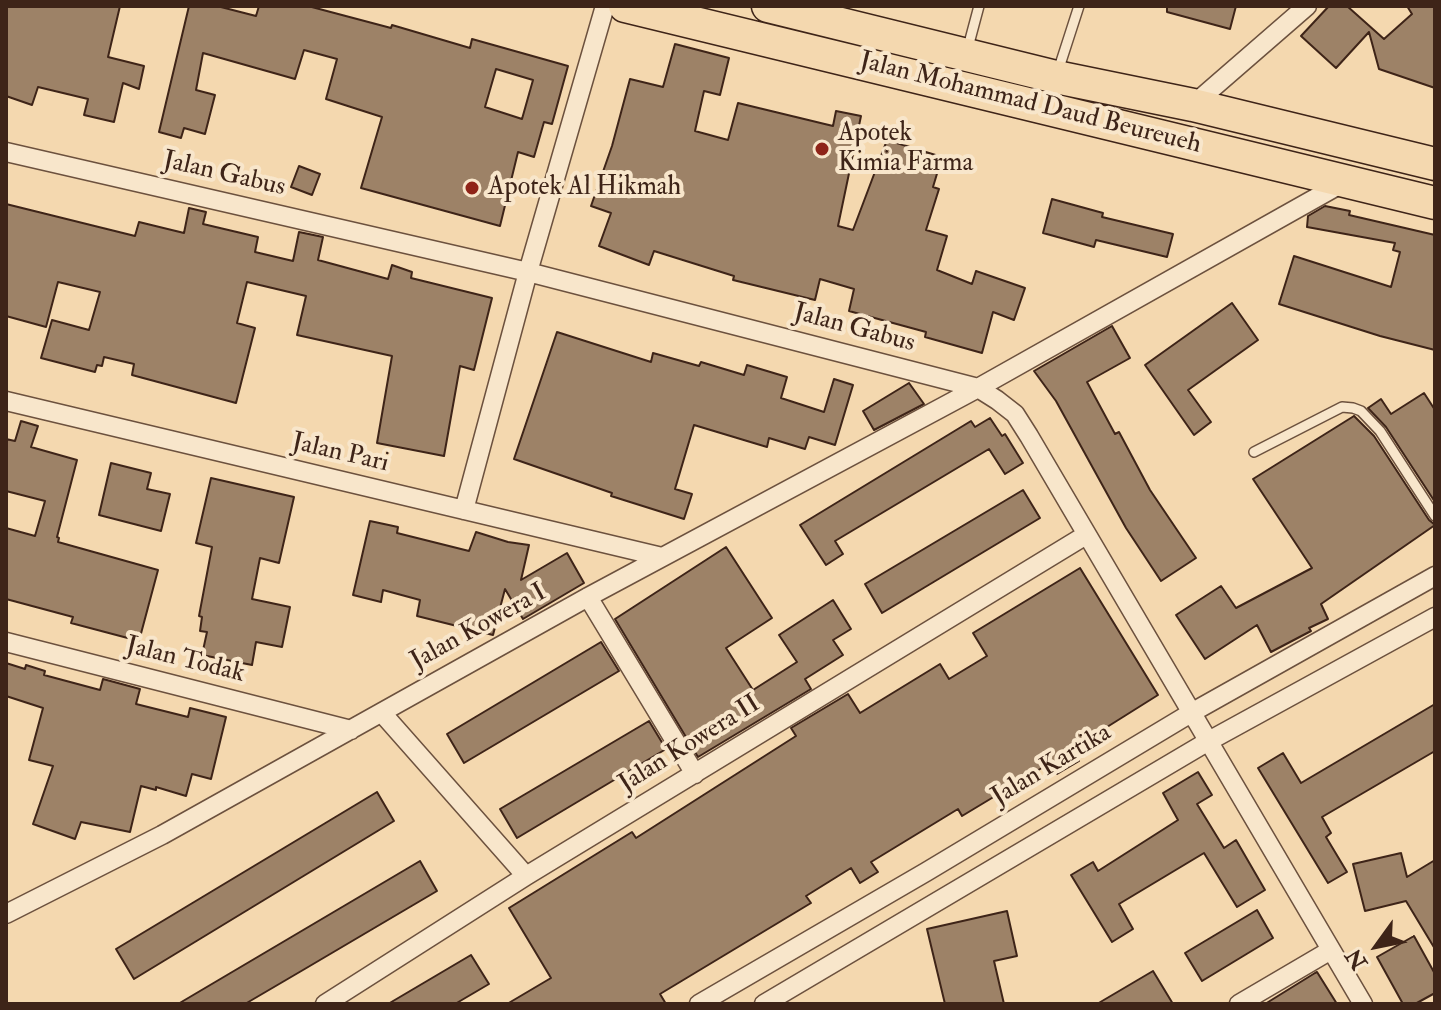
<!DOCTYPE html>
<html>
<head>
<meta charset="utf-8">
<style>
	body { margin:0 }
	#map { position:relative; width:1441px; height:1010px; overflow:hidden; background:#f4d8af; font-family:"IM FELL Double Pica",serif }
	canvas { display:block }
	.frame { position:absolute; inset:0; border:8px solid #3e2418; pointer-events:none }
	.north { position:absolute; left:1337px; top:906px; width:80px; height:80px; -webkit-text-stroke:6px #f8e6cb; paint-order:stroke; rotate:237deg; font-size:22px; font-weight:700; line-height:32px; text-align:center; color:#3e2418 }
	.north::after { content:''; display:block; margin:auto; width:28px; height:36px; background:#3e2418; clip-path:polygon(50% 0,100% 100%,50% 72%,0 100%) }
</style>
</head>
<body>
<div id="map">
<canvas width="1441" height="1010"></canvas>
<div class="frame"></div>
<div class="north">N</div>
</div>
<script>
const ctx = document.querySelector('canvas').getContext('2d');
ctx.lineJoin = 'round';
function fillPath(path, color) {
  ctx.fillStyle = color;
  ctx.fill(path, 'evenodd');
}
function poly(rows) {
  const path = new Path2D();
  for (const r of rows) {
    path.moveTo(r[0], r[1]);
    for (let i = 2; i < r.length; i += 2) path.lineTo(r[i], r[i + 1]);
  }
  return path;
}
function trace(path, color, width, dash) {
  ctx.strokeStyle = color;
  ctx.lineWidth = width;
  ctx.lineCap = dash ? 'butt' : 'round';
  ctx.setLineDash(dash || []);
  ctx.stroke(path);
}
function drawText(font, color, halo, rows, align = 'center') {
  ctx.font = font + ' "IM FELL Double Pica",serif';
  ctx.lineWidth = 8;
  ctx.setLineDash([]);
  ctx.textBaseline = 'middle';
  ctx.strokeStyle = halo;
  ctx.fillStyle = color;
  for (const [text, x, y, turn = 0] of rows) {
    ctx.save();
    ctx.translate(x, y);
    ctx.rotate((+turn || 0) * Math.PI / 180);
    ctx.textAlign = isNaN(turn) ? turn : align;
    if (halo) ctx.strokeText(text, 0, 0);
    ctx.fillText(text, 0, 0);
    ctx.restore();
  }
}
const building = poly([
	[6,6,120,6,108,57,144,66,139,89,123,83,114,122,84,115,88,99,38,87,32,105,6,96,6,6],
	[189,6,217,6,256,16,259,6,308,6,391,28,392,25,470,48,472,39,568,66,552,124,544,122,534,157,518,152,500,226,361,188,382,117,326,99,337,59,304,50,295,79,203,53,196,90,215,95,205,134,184,128,181,138,159,132,189,6],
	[496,69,533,80,522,119,485,107,496,69],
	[1167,6,1236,6,1230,29,1167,12,1167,6],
	[1329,6,1347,6,1384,39,1412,14,1407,6,1435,6,1435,88,1379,69,1369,32,1336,68,1301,36,1329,6],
	[675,44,729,58,720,95,704,91,695,131,728,140,738,103,833,126,836,111,861,116,838,226,853,230,887,140,942,157,933,187,939,189,926,230,947,236,937,270,972,284,976,271,1025,288,1014,320,993,312,982,353,925,337,926,332,849,311,854,289,820,279,815,300,733,280,734,276,654,251,649,265,599,246,611,213,591,206,612,146,630,79,663,87,675,44],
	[299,166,320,174,312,195,291,187,299,166],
	[1052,199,1103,213,1102,217,1173,234,1167,257,1096,240,1094,247,1043,233,1052,199],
	[6,204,135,236,139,222,184,233,189,208,206,212,203,224,258,237,255,252,293,261,299,232,323,237,318,260,388,279,392,265,412,272,411,278,492,298,474,370,460,366,444,456,377,443,392,356,297,335,306,296,247,282,237,323,255,328,236,403,132,375,134,364,104,357,102,366,97,365,95,372,41,358,52,320,89,330,100,292,58,282,46,327,6,316,6,204],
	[1325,206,1350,211,1349,215,1435,235,1435,350,1380,336,1279,304,1294,256,1391,287,1400,252,1393,250,1395,243,1307,227,1308,216,1325,206],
	[1232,303,1258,340,1188,390,1211,422,1194,435,1145,365,1232,303],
	[1112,326,1130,358,1087,382,1115,434,1119,432,1150,490,1196,558,1161,581,1126,528,1056,401,1034,371,1112,326],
	[557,332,651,362,653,353,699,366,701,362,744,375,747,365,787,377,781,398,824,412,834,379,853,385,835,445,809,437,805,449,769,438,767,447,694,425,675,489,692,494,684,519,611,496,612,493,514,459,557,332],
	[909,383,924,404,874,430,863,411,909,383],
	[1424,393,1435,410,1435,502,1386,427,1368,408,1381,399,1391,414,1424,393],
	[1354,416,1374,436,1429,520,1435,525,1321,604,1328,619,1309,628,1311,631,1271,652,1257,625,1205,659,1176,615,1221,586,1236,608,1312,568,1253,479,1354,416],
	[990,418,1002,436,1005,434,1023,463,1005,474,989,449,835,541,843,554,826,565,800,525,971,421,975,427,990,418],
	[21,421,38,426,31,447,77,460,57,537,59,538,58,542,158,570,139,641,71,623,73,617,6,599,6,528,35,536,45,501,6,491,6,439,15,441,21,421],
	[111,463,151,473,147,489,170,494,161,531,99,515,111,463],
	[211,478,294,497,279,563,260,558,252,599,290,607,282,647,256,642,252,665,202,655,207,632,200,631,202,617,199,616,212,547,196,543,211,478],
	[1023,490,1040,518,882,613,865,584,1023,490],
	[370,521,398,527,397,533,469,551,476,532,508,542,529,545,521,580,567,553,584,583,523,619,505,589,493,635,417,616,420,600,383,590,381,602,353,595,370,521],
	[726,547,772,618,726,648,753,690,797,662,779,635,833,600,851,629,833,640,843,655,805,679,811,689,698,757,615,619,726,547],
	[1080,568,1158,695,1072,749,1079,761,1057,774,1050,763,962,816,958,809,871,862,878,872,860,883,851,868,806,896,811,903,660,994,666,1004,507,1004,551,978,509,908,632,832,636,838,796,736,791,728,848,694,860,713,940,664,949,679,987,656,973,633,1080,568],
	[601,642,619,671,464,763,447,734,601,642],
	[6,663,25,669,26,665,45,671,44,675,100,690,103,679,140,689,136,704,188,717,190,708,226,717,211,779,192,774,186,796,156,787,156,790,141,786,130,832,81,822,75,839,33,824,53,766,29,760,43,708,6,696,6,663],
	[1435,704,1435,751,1322,817,1331,833,1326,837,1347,872,1328,883,1258,768,1283,753,1301,783,1435,704],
	[649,721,666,749,517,838,500,809,649,721],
	[1198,772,1212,795,1197,804,1224,848,1236,840,1265,890,1237,907,1204,853,1119,904,1133,929,1112,942,1071,875,1093,862,1098,871,1178,820,1163,793,1198,772],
	[377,792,394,821,134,979,116,949,377,792],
	[1401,853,1407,877,1435,860,1435,949,1406,901,1365,911,1353,864,1401,853],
	[420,861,437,891,303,970,245,1004,178,1004,420,861],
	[1257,910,1273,938,1202,981,1185,953,1257,910],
	[1007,911,1017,956,994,961,1004,1004,945,1004,927,929,1007,911],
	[1414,936,1435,974,1435,993,1415,1004,1403,1004,1377,957,1414,936],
	[471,955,489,984,455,1004,388,1004,471,955],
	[1153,971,1173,1004,1097,1004,1153,971],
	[1317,972,1337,1004,1265,1004,1315,973,1317,972]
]);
const lane = poly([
	[967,51,979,6],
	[1058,71,1079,6],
	[1254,452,1342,407,1353,408,1361,411,1380,431,1435,516]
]);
const street = poly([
	[1193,105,1307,6],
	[6,152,528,272,978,388,997,400,1015,414,1029,436,1363,1004],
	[6,401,662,557],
	[464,510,528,272,605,6],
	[588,597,695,774],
	[6,642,351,730],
	[382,713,526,876],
	[6,914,162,835,588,597,978,388,1346,181],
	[325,1004,526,876,1086,535],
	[699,1004,926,872,1191,713,1435,576],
	[764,1004,1207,742,1435,617],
	[1239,1004,1331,950]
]);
const highway = poly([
	[625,6,1435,203],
	[768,6,1056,77,1193,105,1435,164]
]);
const markers = [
	[822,149,8,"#8f2418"],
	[472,188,8,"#8f2418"]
];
const streetNames = [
	["Jalan Mohammad Daud Beureueh",1030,104,14],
	["Jalan Gabus",224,175,13],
	["Jalan Gabus",854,329,15],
	["Jalan Pari",340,454,13],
	["Jalan Kowera I",479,628,-29],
	["Jalan Todak",185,661,14],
	["Jalan Kowera II",690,745,-32],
	["Jalan Kartika",1052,766,-31]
];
const poiNames = [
	["Apotek",838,134],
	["Kimia Farma",838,164],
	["Apotek Al Hikmah",488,188]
];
fillPath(building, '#9d8267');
trace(building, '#3e2418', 2);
trace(lane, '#6c513e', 12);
trace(street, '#6c513e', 21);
trace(highway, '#3e2418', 35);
trace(lane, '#f8e6cb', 9);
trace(street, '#f8e6cb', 18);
trace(highway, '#f4d8af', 32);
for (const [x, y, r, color] of markers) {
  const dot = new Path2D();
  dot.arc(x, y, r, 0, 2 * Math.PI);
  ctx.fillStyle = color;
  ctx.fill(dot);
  trace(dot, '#f8e6cb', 3);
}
drawText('26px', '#3e2418', '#f8e6cb', streetNames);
drawText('26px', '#3e2418', '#f8e6cb', poiNames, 'left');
</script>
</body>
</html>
